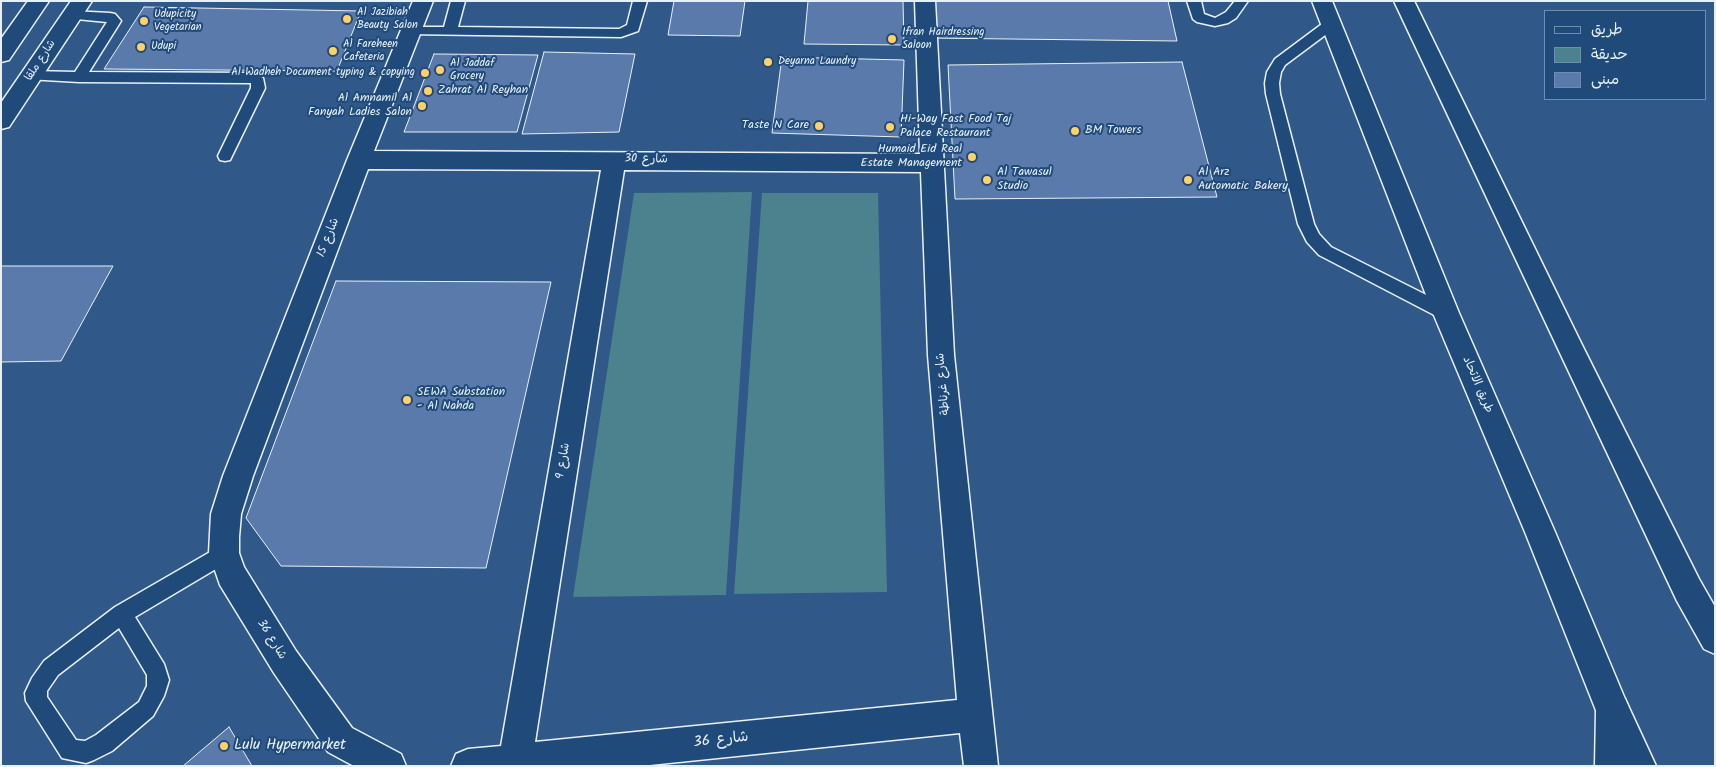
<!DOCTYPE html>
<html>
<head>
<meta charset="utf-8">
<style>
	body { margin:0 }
	#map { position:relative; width:1716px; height:767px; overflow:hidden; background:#305888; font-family:Kalam,"Playpen Sans Arabic",sans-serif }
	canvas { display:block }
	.frame { position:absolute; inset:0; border:2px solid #e8f1f8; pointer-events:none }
	.legend { position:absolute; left:1544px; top:10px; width:162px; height:90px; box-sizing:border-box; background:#1f4a7a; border:1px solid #6f8dac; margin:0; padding:6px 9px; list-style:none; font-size:15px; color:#e8f1f8 }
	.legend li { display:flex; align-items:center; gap:10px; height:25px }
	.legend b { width:25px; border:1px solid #6f8dac }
</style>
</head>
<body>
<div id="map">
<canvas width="1716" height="767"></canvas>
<div class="frame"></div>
<ul class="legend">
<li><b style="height:6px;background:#1f4a7a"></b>طريق</li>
<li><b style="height:14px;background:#4c818e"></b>حديقة</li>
<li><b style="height:14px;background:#597aaa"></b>مبنى</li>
</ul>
</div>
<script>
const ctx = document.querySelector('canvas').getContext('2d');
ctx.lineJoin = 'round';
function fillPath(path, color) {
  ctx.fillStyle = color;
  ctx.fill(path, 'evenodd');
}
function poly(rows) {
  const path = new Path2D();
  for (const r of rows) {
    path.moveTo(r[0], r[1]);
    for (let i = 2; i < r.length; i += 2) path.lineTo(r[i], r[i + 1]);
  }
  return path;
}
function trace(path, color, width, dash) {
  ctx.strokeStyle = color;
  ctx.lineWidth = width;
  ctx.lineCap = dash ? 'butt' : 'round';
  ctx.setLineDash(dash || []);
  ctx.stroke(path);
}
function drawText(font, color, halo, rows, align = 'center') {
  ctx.font = font + ' Kalam,"Playpen Sans Arabic",sans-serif';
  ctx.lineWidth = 4;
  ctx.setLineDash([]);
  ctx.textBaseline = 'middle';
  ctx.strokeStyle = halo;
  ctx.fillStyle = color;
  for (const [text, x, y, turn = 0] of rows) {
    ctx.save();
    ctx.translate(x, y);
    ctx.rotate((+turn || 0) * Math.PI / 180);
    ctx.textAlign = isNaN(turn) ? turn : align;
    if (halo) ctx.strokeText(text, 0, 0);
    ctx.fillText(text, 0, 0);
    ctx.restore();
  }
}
const green = poly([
	[752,192,726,595,573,597,634,193],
	[762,193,878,193,887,592,734,594]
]);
const building = poly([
	[674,1,745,1,740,36,668,35,674,1],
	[808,1,903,1,904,45,804,44,808,1],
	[927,1,1168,1,1177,41,927,38,927,1],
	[144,7,361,11,337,71,104,69,144,7],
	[544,52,635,54,619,132,522,134,544,52],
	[434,54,538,55,517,132,404,132,434,54],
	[782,57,904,60,901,137,772,133,782,57],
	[1182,62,1217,197,955,199,948,65,1182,62],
	[1,266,113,266,61,361,1,362,1,266],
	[336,281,551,282,486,568,281,566,246,518,336,281],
	[229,727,252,766,183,766,229,727]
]);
const lane = poly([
	[451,1,465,1,458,27,619,29,627,25,633,1,647,1,638,31,621,37,406,34,404,31,406,28,411,27,444,27,451,1],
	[1187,1,1201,1,1204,14,1215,18,1226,12,1235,1,1248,1,1236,18,1228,23,1215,26,1197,22,1193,19,1187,1],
	[71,11,110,13,115,14,121,21,89,72,254,73,263,78,265,88,230,160,225,161,220,160,218,156,251,88,251,83,79,82,27,79,25,76,27,73,32,71,75,72,107,22,66,18,64,15,66,12,71,11],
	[1331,20,1336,21,1338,24,1336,27,1285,65,1281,72,1279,83,1280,94,1314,224,1319,234,1331,247,1452,308,1454,313,1452,318,1446,320,1440,318,1319,255,1307,242,1298,224,1266,94,1265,83,1267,72,1275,59,1326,21,1331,20],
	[224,544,231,546,234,553,231,560,135,617,164,664,169,680,164,696,153,716,112,751,94,760,86,763,62,758,26,701,25,693,32,678,44,661,115,607,224,544],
	[119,628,147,675,147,686,139,702,96,735,85,741,76,740,47,697,47,691,58,675,119,628]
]);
const street = poly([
	[413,1,433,1,374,151,920,154,915,1,935,1,954,355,998,766,964,766,960,733,640,766,451,766,456,754,468,749,501,746,601,170,368,169,253,476,241,514,239,537,239,553,244,567,296,651,352,728,401,754,406,766,354,766,328,752,274,673,220,585,209,553,211,514,223,476,347,160,413,1],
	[624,170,921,172,928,355,957,700,535,742,624,170]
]);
const secondary = poly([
	[28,1,49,1,9,60,1,62,1,39,28,1],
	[71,1,92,1,9,127,1,129,1,103,71,1],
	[1613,694,1625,699,1630,711,1629,766,1595,766,1596,711,1601,699,1613,694]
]);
const highway = poly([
	[1312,1,1332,1,1459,313,1555,532,1625,699,1656,766,1621,766,1601,723,1525,532,1433,313,1312,1],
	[1394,1,1414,1,1581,343,1699,579,1715,607,1715,654,1704,649,1677,601,1394,1]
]);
const markers = [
	[347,19,5,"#ffd166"],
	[144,21,5,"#ffd166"],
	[892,39,5,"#ffd166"],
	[141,47,5,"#ffd166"],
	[333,51,5,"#ffd166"],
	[768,62,5,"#ffd166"],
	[440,70,5,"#ffd166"],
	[425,73,5,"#ffd166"],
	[428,91,5,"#ffd166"],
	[422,106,5,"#ffd166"],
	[819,126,5,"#ffd166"],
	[890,127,5,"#ffd166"],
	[1075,131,5,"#ffd166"],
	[972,157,5,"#ffd166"],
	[987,180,5,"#ffd166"],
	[1188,180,5,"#ffd166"],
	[407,400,5,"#ffd166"],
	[224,746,5,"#ffd166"]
];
const farPoinames = [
	["Al Jazibiah",357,13],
	["Beauty Salon",357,26],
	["Udupicity",154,15],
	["Vegetarian",154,28],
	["Ifran Hairdressing",902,33],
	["Saloon",902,46],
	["Al Fareheen",343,45],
	["Cafeteria",343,58],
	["Udupi",151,47],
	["Deyarna Laundry",778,62],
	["Al Jaddaf",450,64],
	["Grocery",450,77],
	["Al Wadheh Document typing & copying",415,73,"right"]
];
const farStreetnames = [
	["شارع ملقا",41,61,-57]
];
const poiNames = [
	["Zahrat Al Reyhan",438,91],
	["Al Amnamil Al",412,99,"right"],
	["Fanyah Ladies Salon",412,113,"right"],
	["Hi-Way Fast Food Taj",900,120],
	["Palace Restaurant",900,134],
	["Taste N Care",809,126,"right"],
	["BM Towers",1085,131],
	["Humaid Eid Real",962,150,"right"],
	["Estate Management",962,164,"right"],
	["Al Tawasul",997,173],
	["Studio",997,187],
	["Al Arz",1198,173],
	["Automatic Bakery",1198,187],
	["SEWA Substation",417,393],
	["- Al Nahda",417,407]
];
const streetNames = [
	["شارع 30",646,160,1],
	["شارع 15",329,238,-69],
	["شارع غرناطة",944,384,-95],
	["طريق الاتحاد",1477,385,67],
	["شارع 9",564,461,-81],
	["شارع 36",271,640,58]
];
const nearStreetnames = [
	["شارع 36",721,741,-6]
];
const nearPoinames = [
	["Lulu Hypermarket",234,746]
];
fillPath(green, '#4c818e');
fillPath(building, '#597aaa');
trace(building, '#e8f1f8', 1);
trace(lane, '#e8f1f8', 3);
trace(street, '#e8f1f8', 3);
trace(secondary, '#e8f1f8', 3);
trace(highway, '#e8f1f8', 3);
fillPath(lane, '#1f4a7a');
fillPath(street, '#1f4a7a');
fillPath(secondary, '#1f4a7a');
fillPath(highway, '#1f4a7a');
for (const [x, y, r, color] of markers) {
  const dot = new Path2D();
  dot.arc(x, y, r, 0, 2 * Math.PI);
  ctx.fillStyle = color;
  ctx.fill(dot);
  trace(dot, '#1f4a7a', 2);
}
drawText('11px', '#e8f1f8', '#1f4a7a', farPoinames, 'left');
drawText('11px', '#e8f1f8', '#1f4a7a', farStreetnames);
drawText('12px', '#e8f1f8', '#1f4a7a', poiNames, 'left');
drawText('12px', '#e8f1f8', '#1f4a7a', streetNames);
drawText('15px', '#e8f1f8', '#1f4a7a', nearStreetnames);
drawText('15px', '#e8f1f8', '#1f4a7a', nearPoinames, 'left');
</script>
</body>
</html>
